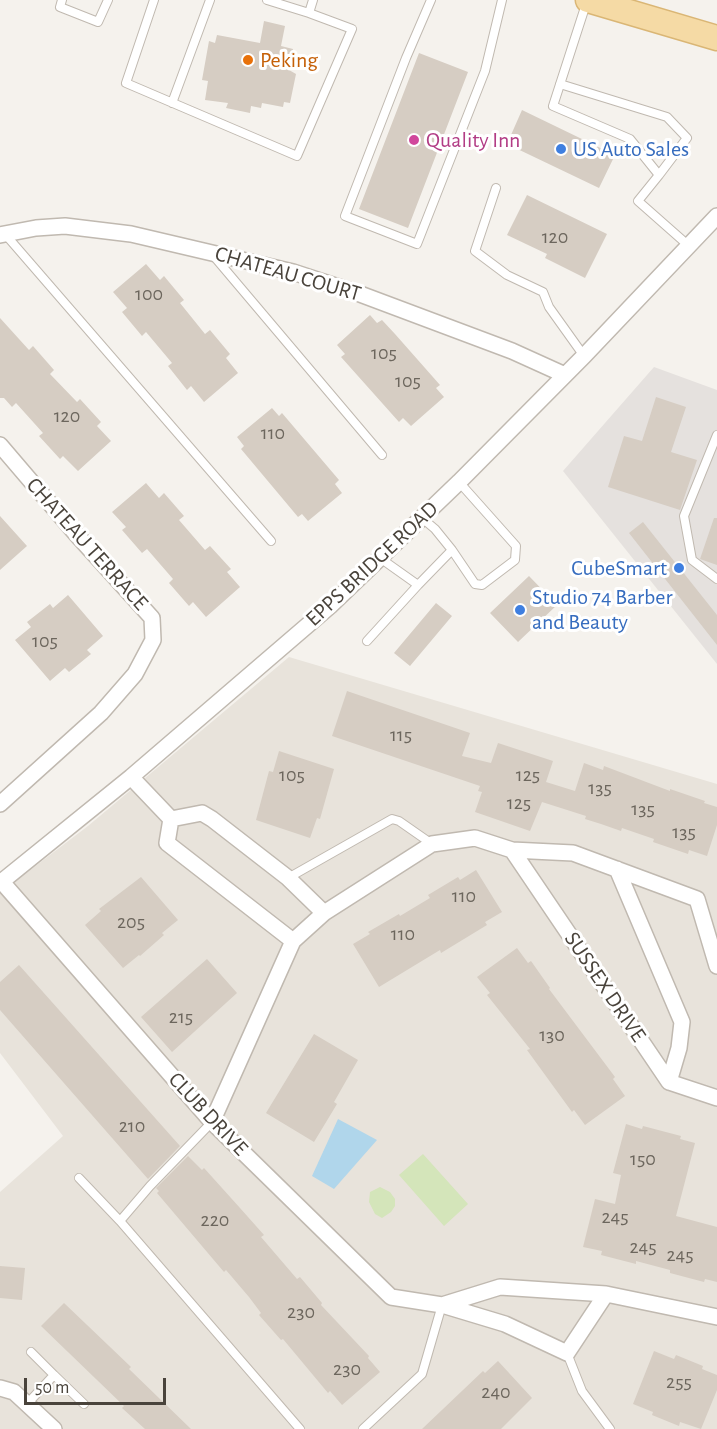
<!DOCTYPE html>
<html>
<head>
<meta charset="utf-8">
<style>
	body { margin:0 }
	#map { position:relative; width:717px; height:1429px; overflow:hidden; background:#f5f2ed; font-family:"Alegreya Sans",sans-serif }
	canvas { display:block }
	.scale { position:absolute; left:24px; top:1378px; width:142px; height:27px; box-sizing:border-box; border:3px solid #49433b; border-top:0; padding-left:8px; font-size:18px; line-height:21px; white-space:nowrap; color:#49433b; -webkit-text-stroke:4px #fff; paint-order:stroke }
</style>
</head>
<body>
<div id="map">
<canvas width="717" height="1429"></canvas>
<div class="scale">50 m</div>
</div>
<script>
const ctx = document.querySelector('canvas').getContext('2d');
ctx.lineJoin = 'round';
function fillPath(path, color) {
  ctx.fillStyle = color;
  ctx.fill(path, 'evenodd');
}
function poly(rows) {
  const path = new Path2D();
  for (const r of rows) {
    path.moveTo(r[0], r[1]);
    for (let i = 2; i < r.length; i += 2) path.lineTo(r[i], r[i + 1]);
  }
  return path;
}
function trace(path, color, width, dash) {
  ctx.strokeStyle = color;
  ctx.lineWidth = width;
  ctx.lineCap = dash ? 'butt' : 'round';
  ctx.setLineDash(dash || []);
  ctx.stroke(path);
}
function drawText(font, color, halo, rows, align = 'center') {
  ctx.font = font + ' "Alegreya Sans",sans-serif';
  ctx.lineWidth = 6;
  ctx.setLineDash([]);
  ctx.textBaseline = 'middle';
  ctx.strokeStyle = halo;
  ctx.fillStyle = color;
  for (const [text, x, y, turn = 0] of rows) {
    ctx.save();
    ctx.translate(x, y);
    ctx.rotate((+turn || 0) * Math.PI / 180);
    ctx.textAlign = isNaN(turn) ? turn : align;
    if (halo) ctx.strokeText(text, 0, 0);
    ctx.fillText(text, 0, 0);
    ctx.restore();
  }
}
const residential = poly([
	[289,657,717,784,717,1429,0,1429,0,1192,63,1136,0,1053,0,893,88,826]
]);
const industrial = poly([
	[654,367,717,390,717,664,563,471]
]);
const green = poly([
	[423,1154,468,1204,444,1226,399,1175],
	[380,1187,390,1192,395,1199,395,1206,391,1212,382,1218,375,1214,369,1202,370,1192]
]);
const water = poly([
	[338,1119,377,1140,334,1189,312,1176]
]);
const building = poly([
	[264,21,285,26,281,46,293,49,289,70,296,74,290,103,284,102,283,107,262,103,261,108,251,106,250,113,226,108,228,103,205,100,208,81,202,80,209,41,215,43,217,35,260,43],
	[419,53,468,72,408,228,359,209],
	[522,110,615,155,599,188,507,144],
	[527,195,607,234,585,278,545,258,547,254,507,235],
	[146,264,160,280,164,276,184,300,180,303,205,334,210,330,230,354,226,358,238,373,204,402,191,386,187,390,168,366,172,363,146,332,142,336,122,312,127,308,113,292],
	[370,315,377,323,382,320,395,334,440,385,436,388,444,397,411,426,403,418,399,422,341,357,345,354,337,345],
	[0,318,29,350,33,346,54,370,50,374,77,402,80,399,101,422,97,426,111,441,78,471,63,456,60,459,39,436,43,433,16,403,12,407,4,398,0,398],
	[656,397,686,407,671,452,697,460,680,510,608,487,624,436,642,441],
	[272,408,279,416,282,413,339,480,335,484,342,493,308,521,302,514,298,517,241,449,244,446,237,437],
	[146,483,159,498,164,493,184,516,179,520,205,550,210,546,231,569,227,572,240,587,206,617,193,602,189,606,169,583,173,579,147,549,142,553,122,530,126,527,112,512],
	[0,516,27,546,0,570],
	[714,518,717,518,717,565,700,559],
	[643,522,717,615,717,645,629,533],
	[529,576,557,605,518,642,490,613],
	[68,595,103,636,87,650,91,654,69,672,65,668,50,681,15,640,31,627,27,622,50,604,53,608],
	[436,603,452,616,410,666,394,653],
	[347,691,470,733,462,756,491,763,498,743,553,761,546,782,575,791,584,763,603,770,604,766,670,791,670,789,705,801,704,803,717,807,717,825,707,856,689,850,688,854,653,842,654,839,622,828,621,831,601,824,585,819,586,816,542,802,530,831,475,812,482,792,478,791,480,786,332,736],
	[279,751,334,769,320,819,317,818,310,838,256,820,269,771,273,772],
	[476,870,502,912,485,922,487,925,441,953,440,950,379,987,353,944,370,934,368,932,399,914,400,916,430,898,428,895,458,877,460,880],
	[141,877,178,920,162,933,164,935,140,956,139,955,123,968,85,925,101,911,99,909],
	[517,948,528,963,531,961,550,988,549,989,615,1077,613,1079,625,1096,585,1125,574,1110,572,1112,527,1050,530,1049,487,995,490,993,477,977],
	[207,959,237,993,172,1052,141,1017],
	[19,965,180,1146,148,1179,0,1010,0,982],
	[314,1034,358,1060,334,1102,337,1104,314,1142,266,1113],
	[626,1124,642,1129,643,1126,681,1136,680,1139,695,1143,676,1216,717,1227,717,1282,705,1279,704,1282,670,1273,670,1270,636,1261,636,1264,601,1255,602,1251,583,1247,595,1199,615,1204,621,1175,613,1173],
	[188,1156,202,1170,204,1168,240,1208,264,1235,261,1237,297,1279,300,1277,322,1303,321,1305,369,1356,368,1358,380,1372,342,1405,330,1391,328,1393,283,1339,281,1340,259,1315,261,1313,249,1297,226,1270,224,1272,157,1193,159,1191,156,1188],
	[0,1266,25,1268,22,1300,0,1298],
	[64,1303,131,1367,129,1369,191,1429,145,1429,122,1408,124,1406,41,1326],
	[654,1351,674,1359,676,1355,703,1366,702,1369,717,1375,717,1390,701,1429,680,1422,679,1426,652,1415,653,1412,633,1404],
	[498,1361,532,1398,501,1429,422,1429,483,1371,485,1373]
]);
const service = poly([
	[62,0,60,7,98,22,108,0],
	[154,0,126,83,297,156,352,29,309,13],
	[267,0,309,13,313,0],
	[431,0,406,58,345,216,417,244,485,71,502,0],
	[587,1,553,106,630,139,659,175,638,201,689,246],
	[560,84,667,117,687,138,659,175],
	[172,103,210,0],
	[496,188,475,251,507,275,543,292,549,307,584,356],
	[5,234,271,541],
	[212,254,382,455],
	[717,435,684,516,692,560,717,579],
	[422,518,435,529,452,550,475,584,482,585,515,560,516,546,459,482],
	[380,558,418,585,452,550],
	[367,641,418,585],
	[288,878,392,819,399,821,432,844],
	[79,1178,120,1221,300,1429],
	[120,1221,150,1186,212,1122],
	[567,1353,582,1391,610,1429],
	[54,1375,84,1404],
	[27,1404,54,1375,31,1352],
	[363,1429,422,1374,442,1305]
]);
const minor = poly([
	[0,235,36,228,65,226,131,234,293,272,360,294,512,351,565,375],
	[0,445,76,534,152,618,153,640,135,674,101,713,0,804],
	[131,777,171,819],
	[512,850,669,1082,717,1098],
	[617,869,682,1022,679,1048,669,1082],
	[2,882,212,1122,391,1297,442,1305,505,1324,567,1353,606,1294],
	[0,883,131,777,330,606,459,482,584,356,717,216],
	[293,941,167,843,171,819,202,813,212,819,288,878,324,913],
	[212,1122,293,941,324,913,432,844,475,838,512,850,573,853,697,899,717,966],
	[442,1305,500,1287,606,1294,717,1317],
	[0,1388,14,1392,54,1429]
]);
const primary = poly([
	[588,0,717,38]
]);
const markers = [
	[248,60,6,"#e8710a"],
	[414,140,6,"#d1479c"],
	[561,149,6,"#3f7fe0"],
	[679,568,6,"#3f7fe0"],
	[520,610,6,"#3f7fe0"]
];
const numberNames = [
	["120",555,237],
	["100",149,294],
	["105",384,353],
	["105",408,381],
	["120",67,416],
	["110",273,433],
	["105",45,641],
	["115",401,735],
	["105",292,775],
	["125",528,775],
	["135",600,788],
	["125",519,803],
	["135",643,809],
	["135",684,832],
	["110",464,896],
	["205",131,922],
	["110",403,934],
	["215",181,1017],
	["130",552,1035],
	["210",132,1126],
	["150",643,1159],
	["245",615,1217],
	["220",215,1220],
	["245",643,1247],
	["245",680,1255],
	["230",301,1312],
	["230",347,1369],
	["255",679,1382],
	["240",496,1392]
];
const foodNames = [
	["Peking",260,60]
];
const hotelNames = [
	["Quality Inn",426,140]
];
const shopNames = [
	["US Auto Sales",573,149],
	["CubeSmart",667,568,"right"],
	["Studio 74 Barber",532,597],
	["and Beauty",532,622]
];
const streetNames = [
	["CHATEAU COURT",288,274,16],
	["CHATEAU TERRACE",87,544,48],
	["EPPS BRIDGE ROAD",372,564,-43],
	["SUSSEX DRIVE",605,987,56],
	["CLUB DRIVE",208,1114,47]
];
fillPath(residential, '#e8e3db');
fillPath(industrial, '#e5e1de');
fillPath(green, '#d4e5ba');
fillPath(water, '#b0d6eb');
fillPath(building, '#d6cdc3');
trace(service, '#c0b9b0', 10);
trace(minor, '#c0b9b0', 18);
trace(primary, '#dab675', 27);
trace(service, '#fff', 8);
trace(minor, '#fff', 15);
trace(primary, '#f5daa5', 24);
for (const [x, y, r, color] of markers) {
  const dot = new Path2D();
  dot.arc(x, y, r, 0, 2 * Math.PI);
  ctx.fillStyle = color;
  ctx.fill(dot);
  trace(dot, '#fff', 2);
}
drawText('20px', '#6c665d', null, numberNames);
drawText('22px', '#c56008', '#fff', foodNames, 'left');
drawText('22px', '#b23c85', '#fff', hotelNames, 'left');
drawText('22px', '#366cbe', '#fff', shopNames, 'left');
drawText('22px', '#49433b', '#fff', streetNames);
</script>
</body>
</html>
